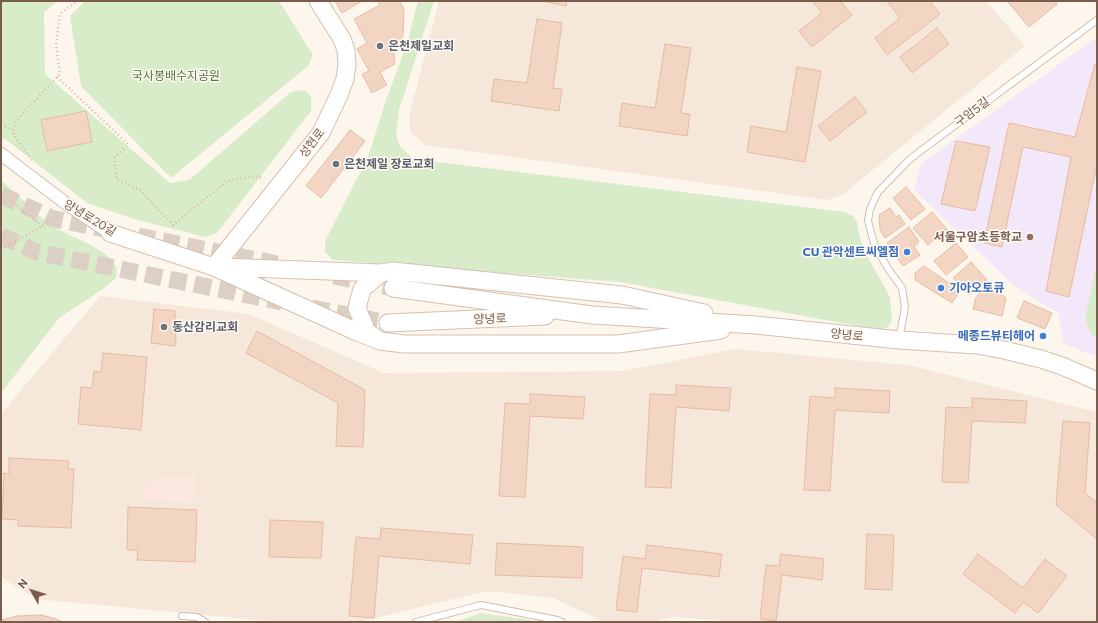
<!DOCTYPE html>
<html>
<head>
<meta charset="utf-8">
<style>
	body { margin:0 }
	#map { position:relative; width:1098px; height:623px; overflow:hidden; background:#fdf6ec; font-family:Commissioner,sans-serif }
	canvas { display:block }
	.frame { position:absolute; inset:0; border:2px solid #7a5c4d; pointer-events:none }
	.north { position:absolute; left:12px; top:571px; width:40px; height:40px; -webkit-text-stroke:3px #fffaf3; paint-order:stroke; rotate:309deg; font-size:11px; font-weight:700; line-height:16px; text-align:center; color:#7a5c4d }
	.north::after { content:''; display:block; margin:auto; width:14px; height:18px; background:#7a5c4d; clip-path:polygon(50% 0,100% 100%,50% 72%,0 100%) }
</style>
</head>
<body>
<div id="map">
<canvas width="1098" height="623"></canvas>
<div class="frame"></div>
<div class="north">N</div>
</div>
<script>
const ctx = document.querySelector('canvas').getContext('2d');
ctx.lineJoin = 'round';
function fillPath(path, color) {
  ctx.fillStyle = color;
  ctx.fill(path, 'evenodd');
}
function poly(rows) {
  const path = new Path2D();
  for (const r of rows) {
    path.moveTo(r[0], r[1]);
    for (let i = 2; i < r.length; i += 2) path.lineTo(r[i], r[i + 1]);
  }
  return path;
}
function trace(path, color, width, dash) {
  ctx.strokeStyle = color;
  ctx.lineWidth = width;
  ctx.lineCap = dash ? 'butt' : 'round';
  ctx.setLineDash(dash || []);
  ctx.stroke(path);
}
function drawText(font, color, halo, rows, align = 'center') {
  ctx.font = font + ' Commissioner,"Noto Sans KR",sans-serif';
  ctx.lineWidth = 3;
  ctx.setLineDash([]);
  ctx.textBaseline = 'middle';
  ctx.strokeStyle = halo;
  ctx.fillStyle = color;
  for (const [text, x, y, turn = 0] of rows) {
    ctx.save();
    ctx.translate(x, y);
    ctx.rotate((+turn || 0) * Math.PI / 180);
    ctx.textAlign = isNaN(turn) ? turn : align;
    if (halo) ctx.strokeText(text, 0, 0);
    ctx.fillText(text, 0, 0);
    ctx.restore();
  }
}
const residential = poly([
	[439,1,986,1,1025,46,842,195,828,200,425,145,411,133,409,116],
	[100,296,249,314,384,373,623,371,735,349,908,365,1097,412,1097,622,720,622,718,620,672,617,653,622,603,622,554,598,487,591,359,622,277,622,36,599,1,577,1,414]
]);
const commercial = poly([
	[197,474,193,503,136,499,155,477]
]);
const education = poly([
	[1097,37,1097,357,1063,343,1059,314,1012,284,914,190,921,164]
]);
const green = poly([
	[1,1,58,1,44,12,45,74,170,183,189,180,291,92,304,90,311,96,311,111,217,233,205,237,137,220,87,203,4,138,1,142],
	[85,1,279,1,313,55,308,66,171,178,81,86,70,16],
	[418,1,434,1,399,110,396,135,400,146,413,159,845,212,853,216,857,222,860,238,865,252,890,297,892,319,888,327,879,330,620,282,333,260,325,252,325,241,368,157,387,97,407,44],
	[1,180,51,226,93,246,108,256,117,268,116,278,103,289,59,318,1,393],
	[1097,263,1097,338,1090,333,1085,318],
	[480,613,530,620,532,622,457,622]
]);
const building = poly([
	[335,1,362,1,342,13,335,1],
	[378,1,399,1,404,9,403,35,394,54,395,64,380,72,387,85,372,93,362,74,369,71,357,49,367,43,354,19,380,5,378,1],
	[542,1,567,1,566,6,542,1],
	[812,1,840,1,852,15,812,47,799,31,822,13,812,1],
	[887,1,930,1,940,14,887,55,875,38,900,18,887,1],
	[1007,1,1055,1,1057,4,1029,27,1007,1],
	[537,19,562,23,553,88,562,89,559,111,491,101,494,79,527,83,537,19],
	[937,28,949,44,912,73,900,57,937,28],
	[665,44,691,48,681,113,690,114,687,136,619,126,622,103,655,108,665,44],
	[1095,64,1097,64,1097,164,1069,297,1046,291,1071,157,1023,147,1002,247,984,243,1009,123,1075,137,1095,64],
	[797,67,821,71,805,162,747,152,751,126,786,132,797,67],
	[855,97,867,112,830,141,818,126,855,97],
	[86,111,92,142,47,151,41,120,86,111],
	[350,130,365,141,321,198,306,186,350,130],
	[956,141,990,147,975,211,941,204,956,141],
	[906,187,925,209,911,220,893,198,906,187],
	[890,208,896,217,899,215,905,224,885,238,880,230,879,215,890,208],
	[932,212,947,229,928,245,913,228,932,212],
	[909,227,919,242,914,247,920,255,903,266,887,243,909,227],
	[956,243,968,257,946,275,934,261,956,243],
	[971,262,987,280,969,295,953,278,971,262],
	[924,266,949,283,958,294,952,303,915,280,915,273,924,266],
	[986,287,996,289,1006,298,1002,316,973,309,976,297,986,287],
	[1024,301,1052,313,1045,329,1017,318,1024,301],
	[154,309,175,311,176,346,151,343,154,309],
	[257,331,365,390,363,447,336,446,338,403,246,353,257,331],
	[103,353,147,357,141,430,78,424,81,387,92,388,94,371,101,372,103,353],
	[676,385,731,388,729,411,676,407,671,488,645,487,650,394,676,395,676,385],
	[835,388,890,391,889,413,835,410,830,491,804,490,810,396,835,398,835,388],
	[530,394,585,397,583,419,530,416,525,497,499,496,505,403,530,404,530,394],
	[972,398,1027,401,1025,423,972,421,968,483,942,482,946,407,972,408,972,398],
	[1063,421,1090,423,1085,493,1097,503,1097,539,1056,505,1063,421],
	[9,458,69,461,68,469,74,469,71,528,18,526,18,520,2,519,4,473,9,474,9,458],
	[128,507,197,510,195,562,137,560,138,550,127,550,128,507],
	[270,520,323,522,321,558,269,557,270,520],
	[381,528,473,535,470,564,379,556,374,618,349,616,356,537,380,539,381,528],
	[867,534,894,535,892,590,865,589,867,534],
	[497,543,583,547,582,578,495,575,497,543],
	[647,545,722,554,719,577,642,568,637,612,616,610,623,556,645,559,647,545],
	[781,554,824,559,822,580,782,575,776,621,760,619,766,565,779,566,781,554],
	[978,554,1023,588,1045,559,1067,576,1038,613,1023,602,1015,613,963,574,978,554],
	[42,615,56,619,63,622,1,622,1,620,17,616,42,615]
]);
const secondaryTunnel = poly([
	[1,195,54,219,110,230],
	[1,236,36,252,282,302],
	[138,236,277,264],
	[334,276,393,288],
	[312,308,388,323]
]);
const path = poly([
	[57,77,128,144,114,159,117,180,140,190,173,225,227,181,256,176,264,179],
	[1,128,5,127,13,129],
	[32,160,14,136,13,129,16,122,23,113,60,74,56,45,60,14,77,1],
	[1,193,42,226],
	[1,249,28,235,54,219,59,214]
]);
const lane = poly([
	[899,340,905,307,902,288,887,267,874,243,868,221,870,209,878,192,908,161,919,152,1097,20],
	[182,616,197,617,205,622],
	[416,622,481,605,557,620,562,622]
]);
const street = poly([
	[1,154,68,205,110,233]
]);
const secondary = poly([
	[110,233,214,267,355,331,380,341,404,344,618,344,721,330],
	[214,267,321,133,339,95,345,79,347,64,346,50,342,39,318,1],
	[222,267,381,273,393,271,622,295,704,313],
	[393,288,592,315,756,325,899,340,977,345,1004,350,1041,359,1062,366,1097,381],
	[388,323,545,316],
	[376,338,367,332,357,308,362,289,381,273]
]);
const markers = [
	[380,46,4,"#6b7280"],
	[336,164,4,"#6b7280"],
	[1030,237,4,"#8d6e63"],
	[907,252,4,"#3f7fe0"],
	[941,288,4,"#3f7fe0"],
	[164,327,4,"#6b7280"],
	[1043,336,4,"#3f7fe0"]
];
const worshipNames = [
	["은천제일교회",388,46],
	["은천제일 장로교회",344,164],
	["동산감리교회",172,327]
];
const parkNames = [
	["국사봉배수지공원",176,76]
];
const streetNames = [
	["구암5길",972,112,-37],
	["성현로",312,143,-53],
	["양녕로20길",90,218,31],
	["양녕로",490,319,-2],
	["양녕로",847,335,6]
];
const educationNames = [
	["서울구암초등학교",1022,237]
];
const shopNames = [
	["CU 관악센트씨엘점",899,252],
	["기아오토큐",949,288,"left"],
	["메종드뷰티헤어",1035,336]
];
fillPath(residential, '#f5e8da');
fillPath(commercial, '#fde8e0');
fillPath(education, '#f3e8fa');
fillPath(green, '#d8ecc9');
fillPath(building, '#f3d5c3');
trace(building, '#e6bba3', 1);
trace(secondaryTunnel, '#dcd0c4', 17, [17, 8]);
trace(lane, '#d1beb0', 8);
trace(street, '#d1beb0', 14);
trace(secondary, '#d6c0b0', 19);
trace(path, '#d9b8a5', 2.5, [1, 3]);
trace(lane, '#fff', 6);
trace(street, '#fff', 12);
trace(secondary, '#fff', 17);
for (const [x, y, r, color] of markers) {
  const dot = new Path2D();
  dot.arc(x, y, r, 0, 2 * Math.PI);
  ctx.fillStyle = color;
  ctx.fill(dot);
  trace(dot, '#fffaf3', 1.5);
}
drawText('bold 12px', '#5b616d', '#fffaf3', worshipNames, 'left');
drawText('12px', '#537a41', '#fffaf3', parkNames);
drawText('12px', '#7a5c4d', '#fffaf3', streetNames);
drawText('bold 12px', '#785e54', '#fffaf3', educationNames, 'right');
drawText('bold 12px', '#366cbe', '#fffaf3', shopNames, 'right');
</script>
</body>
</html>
